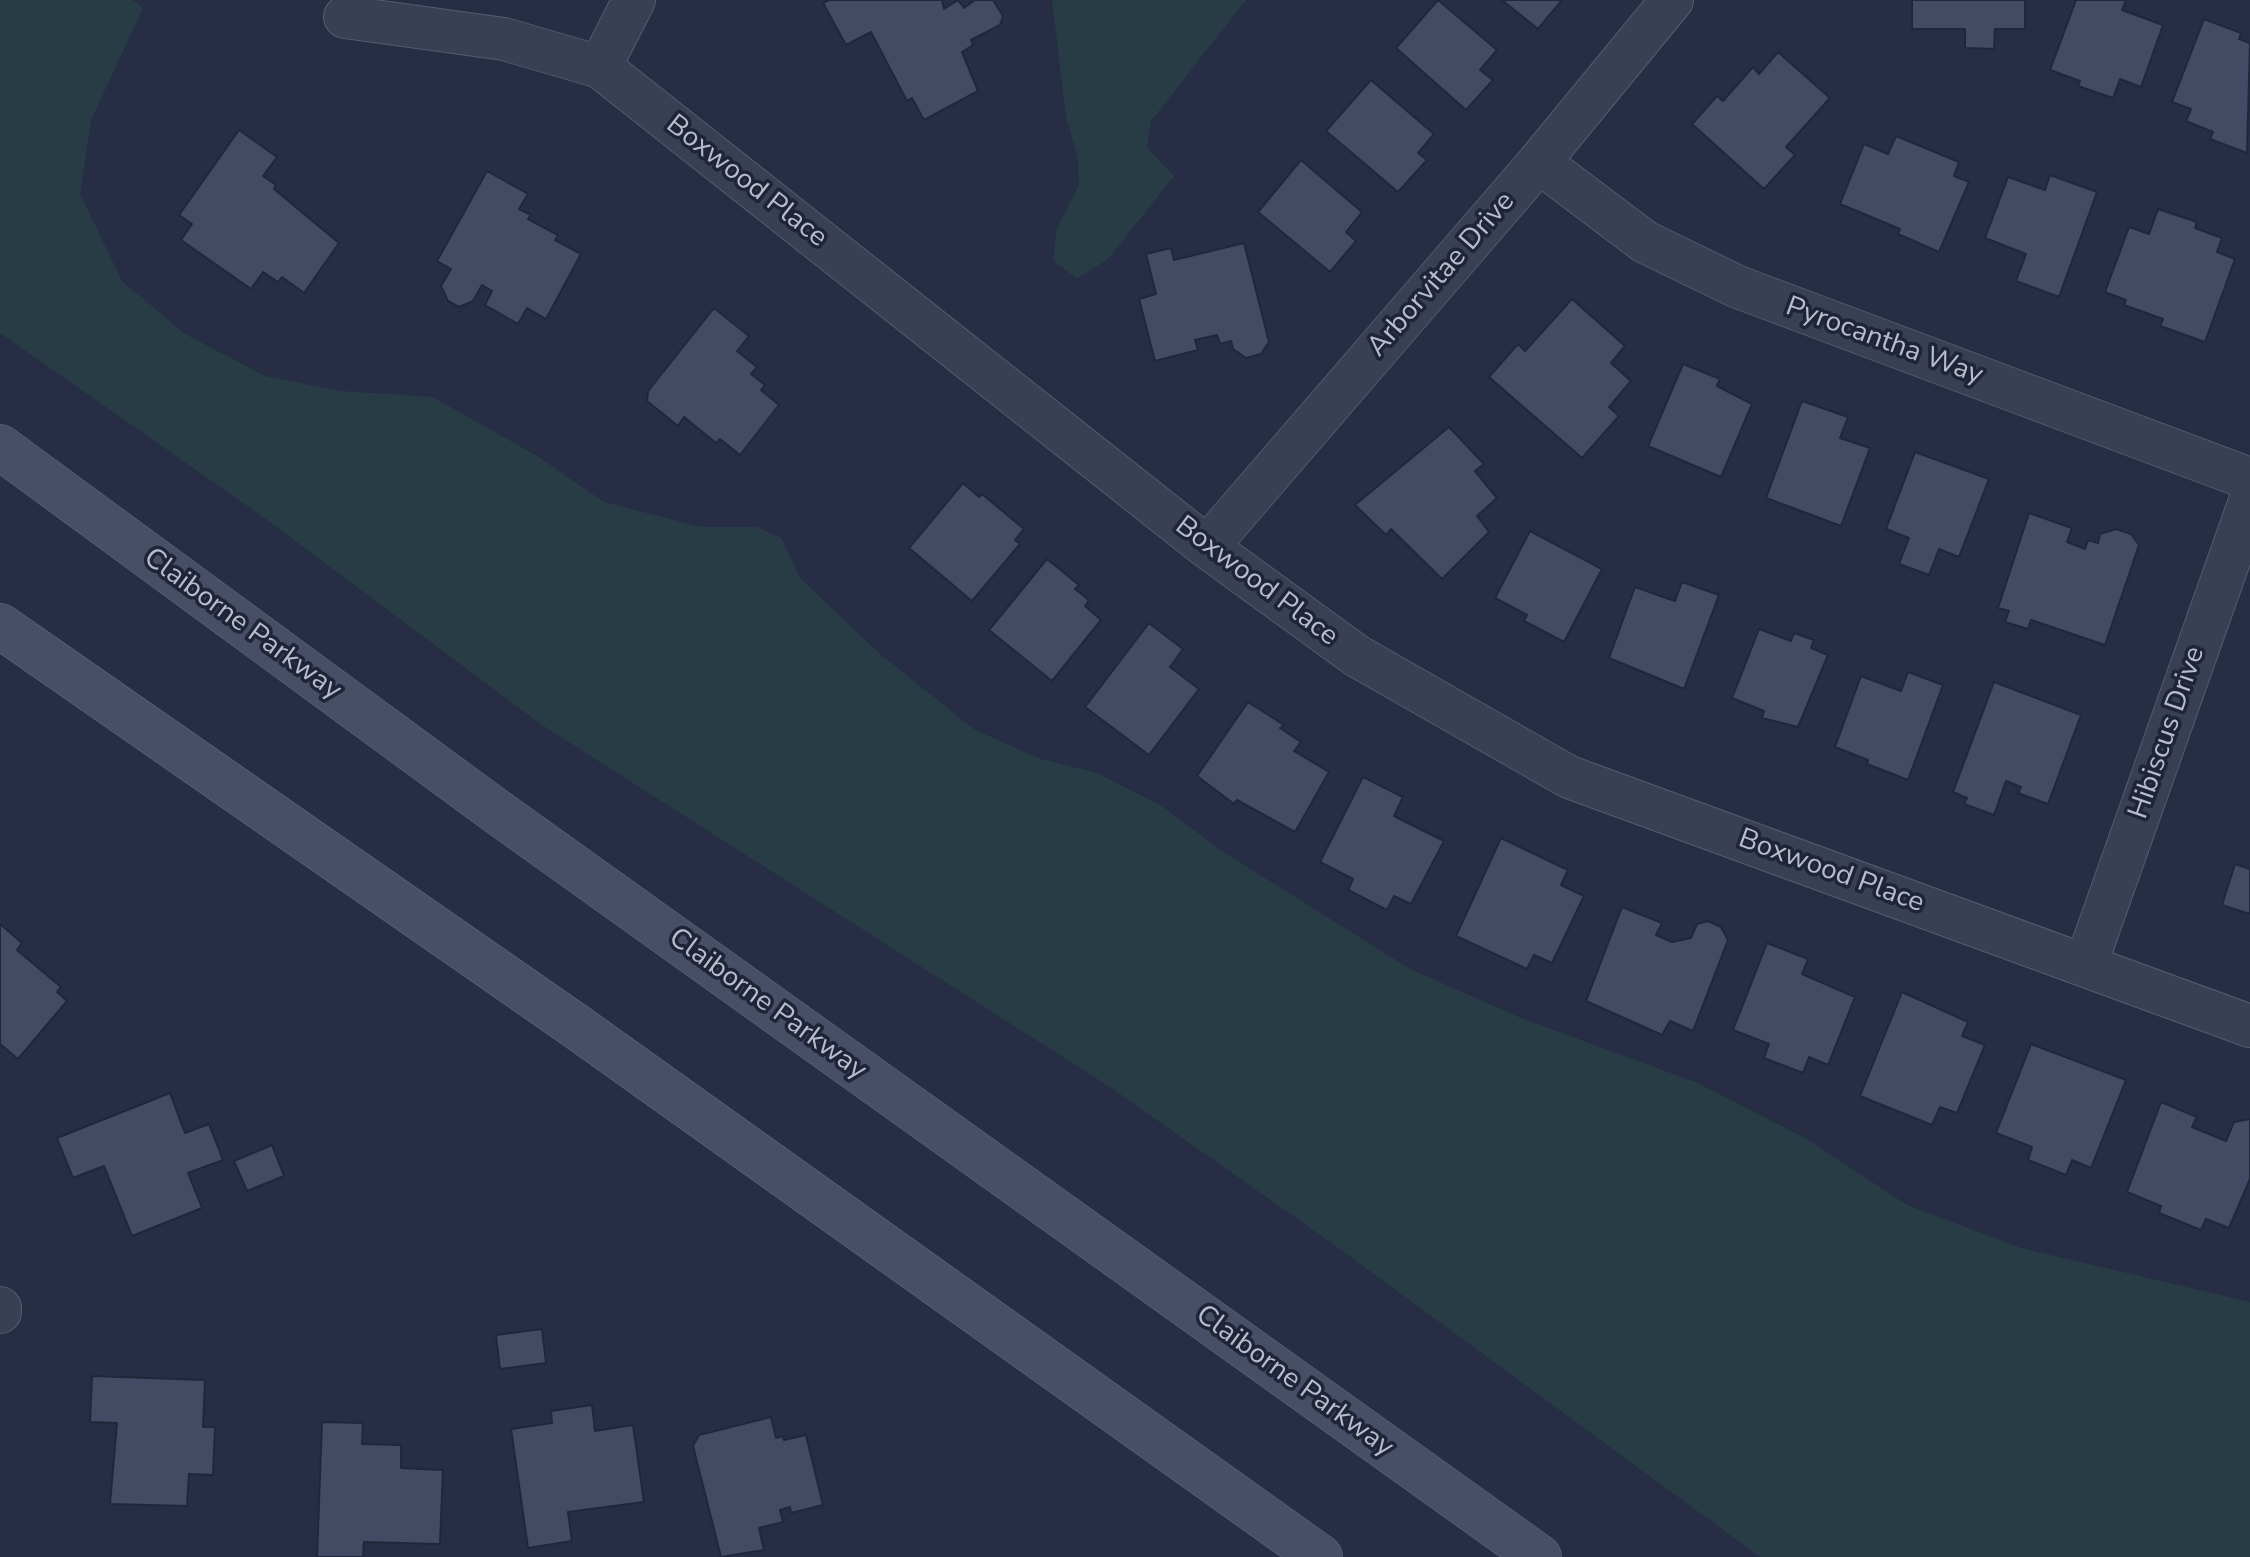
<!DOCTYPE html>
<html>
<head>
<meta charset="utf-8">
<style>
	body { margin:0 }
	canvas { display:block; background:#262d44 }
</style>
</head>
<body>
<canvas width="2250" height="1557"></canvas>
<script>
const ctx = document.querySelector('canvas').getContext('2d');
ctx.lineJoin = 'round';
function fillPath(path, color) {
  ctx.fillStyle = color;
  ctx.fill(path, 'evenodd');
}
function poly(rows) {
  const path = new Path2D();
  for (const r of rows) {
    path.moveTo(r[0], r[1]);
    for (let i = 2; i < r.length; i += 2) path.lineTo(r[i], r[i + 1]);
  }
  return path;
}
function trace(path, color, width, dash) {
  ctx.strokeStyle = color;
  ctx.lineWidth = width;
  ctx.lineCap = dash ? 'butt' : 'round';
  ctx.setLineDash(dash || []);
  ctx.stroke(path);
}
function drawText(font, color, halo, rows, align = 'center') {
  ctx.font = font + ' "Nunito Sans",sans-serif';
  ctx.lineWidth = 7;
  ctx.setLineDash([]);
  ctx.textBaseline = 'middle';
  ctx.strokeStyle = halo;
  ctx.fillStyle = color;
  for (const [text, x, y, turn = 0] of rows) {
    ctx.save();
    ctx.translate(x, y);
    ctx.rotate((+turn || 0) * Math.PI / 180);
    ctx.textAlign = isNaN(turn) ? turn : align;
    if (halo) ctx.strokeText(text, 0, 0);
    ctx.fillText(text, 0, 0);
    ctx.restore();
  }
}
const green = poly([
	[0,0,133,0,143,8,91,120,80,194,122,281,185,334,265,376,340,391,433,397,537,456,604,502,701,527,757,527,781,538,800,578,880,654,975,730,1041,759,1097,773,1160,805,1222,851,1410,969,1521,1018,1695,1082,1805,1138,1907,1205,2021,1248,2250,1302,2250,1557,1760,1557,1333,1244,1110,1087,542,725,266,519,0,333],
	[1052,0,1246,0,1151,121,1147,148,1174,176,1108,259,1077,279,1053,260,1057,228,1079,185,1078,158,1066,116]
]);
const building = poly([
	[829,0,942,0,944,9,958,0,964,8,975,0,993,0,1003,16,1000,25,971,40,973,45,962,52,978,91,924,120,912,98,907,101,871,32,846,45,823,3,829,0],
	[1438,0,1497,50,1480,70,1493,80,1466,110,1396,48,1438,0],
	[1502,0,1562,0,1538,29,1502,0],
	[1912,0,2025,0,2025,29,1995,29,1994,49,1965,48,1965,29,1912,29,1912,0],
	[2076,0,2126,0,2122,10,2163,25,2141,87,2120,79,2113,98,2078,86,2080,81,2050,70,2076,0],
	[2204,19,2241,33,2239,39,2250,43,2247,153,2210,139,2213,132,2186,121,2191,109,2172,102,2204,19],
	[1778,52,1830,98,1786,147,1795,155,1764,189,1692,124,1717,96,1723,101,1753,67,1759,74,1778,52],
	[1371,80,1434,134,1418,153,1427,160,1398,192,1326,131,1371,80],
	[239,130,277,157,263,176,276,185,274,189,339,243,304,293,282,277,278,282,263,272,251,289,181,240,192,224,179,215,239,130],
	[1896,136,1959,162,1954,176,1969,182,1939,252,1898,234,1900,229,1840,204,1864,144,1888,154,1896,136],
	[1301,160,1362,212,1346,232,1356,241,1330,272,1258,212,1301,160],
	[487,171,528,194,519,209,531,215,528,219,558,235,555,240,581,254,546,319,527,308,518,324,485,305,492,291,482,285,473,301,459,307,448,301,441,286,451,269,437,261,487,171],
	[2050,175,2097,192,2059,297,2016,281,2026,254,1985,238,2008,177,2045,190,2050,175],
	[2158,209,2197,222,2195,228,2222,238,2217,252,2235,259,2205,342,2160,326,2163,319,2124,305,2126,300,2105,292,2129,227,2149,234,2158,209],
	[1244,243,1269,342,1261,354,1246,358,1233,349,1231,341,1220,344,1217,335,1195,340,1198,350,1155,361,1139,299,1156,294,1146,254,1171,248,1174,260,1244,243],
	[1572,299,1625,346,1611,363,1631,381,1609,407,1619,416,1582,458,1489,377,1518,344,1525,351,1572,299],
	[714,308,749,336,737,351,757,367,751,374,765,385,761,390,779,405,740,455,720,439,716,443,684,417,678,426,647,401,648,391,714,308],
	[1683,364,1720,379,1717,386,1752,404,1721,477,1648,446,1683,364],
	[1802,401,1848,417,1840,438,1870,448,1841,526,1766,498,1802,401],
	[1449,427,1484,464,1475,471,1497,498,1477,516,1489,532,1442,579,1391,529,1386,535,1355,505,1449,427],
	[1915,452,1989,479,1959,557,1939,549,1929,575,1899,564,1909,538,1886,529,1915,452],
	[963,483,979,497,982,494,1024,529,1015,540,1020,544,972,601,909,548,963,483],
	[2029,513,2072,528,2067,542,2085,549,2088,540,2098,543,2100,534,2116,529,2131,534,2139,545,2105,645,2031,620,2028,629,2005,622,2009,611,1998,608,2029,513],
	[1530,531,1602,569,1564,642,1524,621,1527,615,1495,598,1530,531],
	[1047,559,1079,585,1075,589,1089,600,1085,606,1101,620,1052,681,989,630,1047,559],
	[1682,582,1719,595,1684,689,1609,658,1635,587,1675,601,1682,582],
	[1149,623,1183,649,1170,667,1199,689,1149,755,1085,707,1149,623],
	[1759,629,1791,641,1794,633,1814,640,1811,648,1828,655,1798,727,1762,718,1764,711,1732,698,1759,629],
	[1908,672,1943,685,1908,780,1867,764,1868,760,1835,747,1861,676,1901,691,1908,672],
	[1994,682,2081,715,2048,804,2018,793,2021,787,2006,781,1994,815,1964,804,1967,798,1953,792,1994,682],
	[1248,702,1284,725,1280,728,1301,742,1294,751,1329,772,1295,832,1237,800,1234,804,1197,776,1248,702],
	[1363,777,1403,797,1394,816,1444,841,1411,904,1394,896,1387,910,1348,890,1353,879,1320,862,1363,777],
	[1501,838,1568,870,1561,885,1584,896,1552,963,1534,955,1527,969,1456,936,1501,838],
	[2235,864,2250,869,2250,914,2222,905,2235,864],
	[1622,907,1662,923,1656,935,1672,942,1691,938,1697,924,1708,921,1721,927,1728,940,1693,1031,1670,1021,1662,1035,1586,1001,1622,907],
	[0,924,22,943,17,950,61,987,57,992,67,1001,18,1059,0,1044,0,924],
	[1767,943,1808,959,1802,974,1855,997,1828,1065,1809,1057,1803,1073,1764,1058,1769,1044,1733,1030,1767,943],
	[1902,992,1968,1022,1962,1036,1985,1045,1957,1113,1940,1107,1932,1125,1860,1096,1902,992],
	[2031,1044,2126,1080,2091,1168,2072,1160,2066,1175,2028,1160,2032,1147,1996,1133,2031,1044],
	[170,1093,185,1133,209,1124,223,1160,188,1173,202,1208,132,1236,104,1166,73,1178,57,1138,170,1093],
	[2161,1102,2197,1117,2192,1127,2226,1141,2234,1122,2250,1119,2250,1179,2229,1228,2206,1219,2201,1230,2159,1213,2161,1206,2127,1192,2161,1102],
	[272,1145,284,1176,247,1191,234,1161,272,1145],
	[542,1329,546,1363,500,1369,496,1335,542,1329],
	[92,1376,205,1380,203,1427,215,1427,213,1475,189,1474,187,1506,110,1504,117,1423,90,1422,92,1376],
	[592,1405,595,1431,633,1425,644,1502,568,1512,572,1541,528,1548,511,1429,552,1423,551,1411,592,1405],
	[771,1417,776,1438,783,1436,784,1440,806,1435,823,1505,791,1513,790,1507,780,1510,783,1522,759,1528,764,1550,721,1557,693,1446,699,1435,771,1417],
	[322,1422,363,1423,362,1444,401,1445,401,1468,443,1470,440,1544,364,1542,363,1557,317,1557,322,1422]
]);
const minor = poly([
	[345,17,504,39,600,67,1207,547,1357,656,1569,777,2250,1026],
	[600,67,634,0],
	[1539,162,1645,242,1738,287,2250,479],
	[1207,547,1539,162,1672,0],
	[2086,964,2250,501],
	[0,1308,0,1312]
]);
const secondary = poly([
	[0,447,496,811,1539,1557],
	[0,626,577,1027,1320,1557]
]);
const streetNames = [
	["Boxwood Place",746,182,38],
	["Arborvitae Drive",1442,275,-49],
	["Pyrocantha Way",1884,342,20],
	["Boxwood Place",1256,582,37],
	["Claiborne Parkway",242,625,36],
	["Hibiscus Drive",2168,733,-71],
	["Boxwood Place",1831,872,20],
	["Claiborne Parkway",767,1005,36],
	["Claiborne Parkway",1294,1382,36]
];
fillPath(green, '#283c45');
fillPath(building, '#424a64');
trace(building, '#21273b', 2);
trace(minor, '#565b6e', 44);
trace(secondary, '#565b6e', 46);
trace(minor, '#3a4053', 42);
trace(secondary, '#484e66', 44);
drawText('28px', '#b8bccd', '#1f2539', streetNames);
</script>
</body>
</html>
